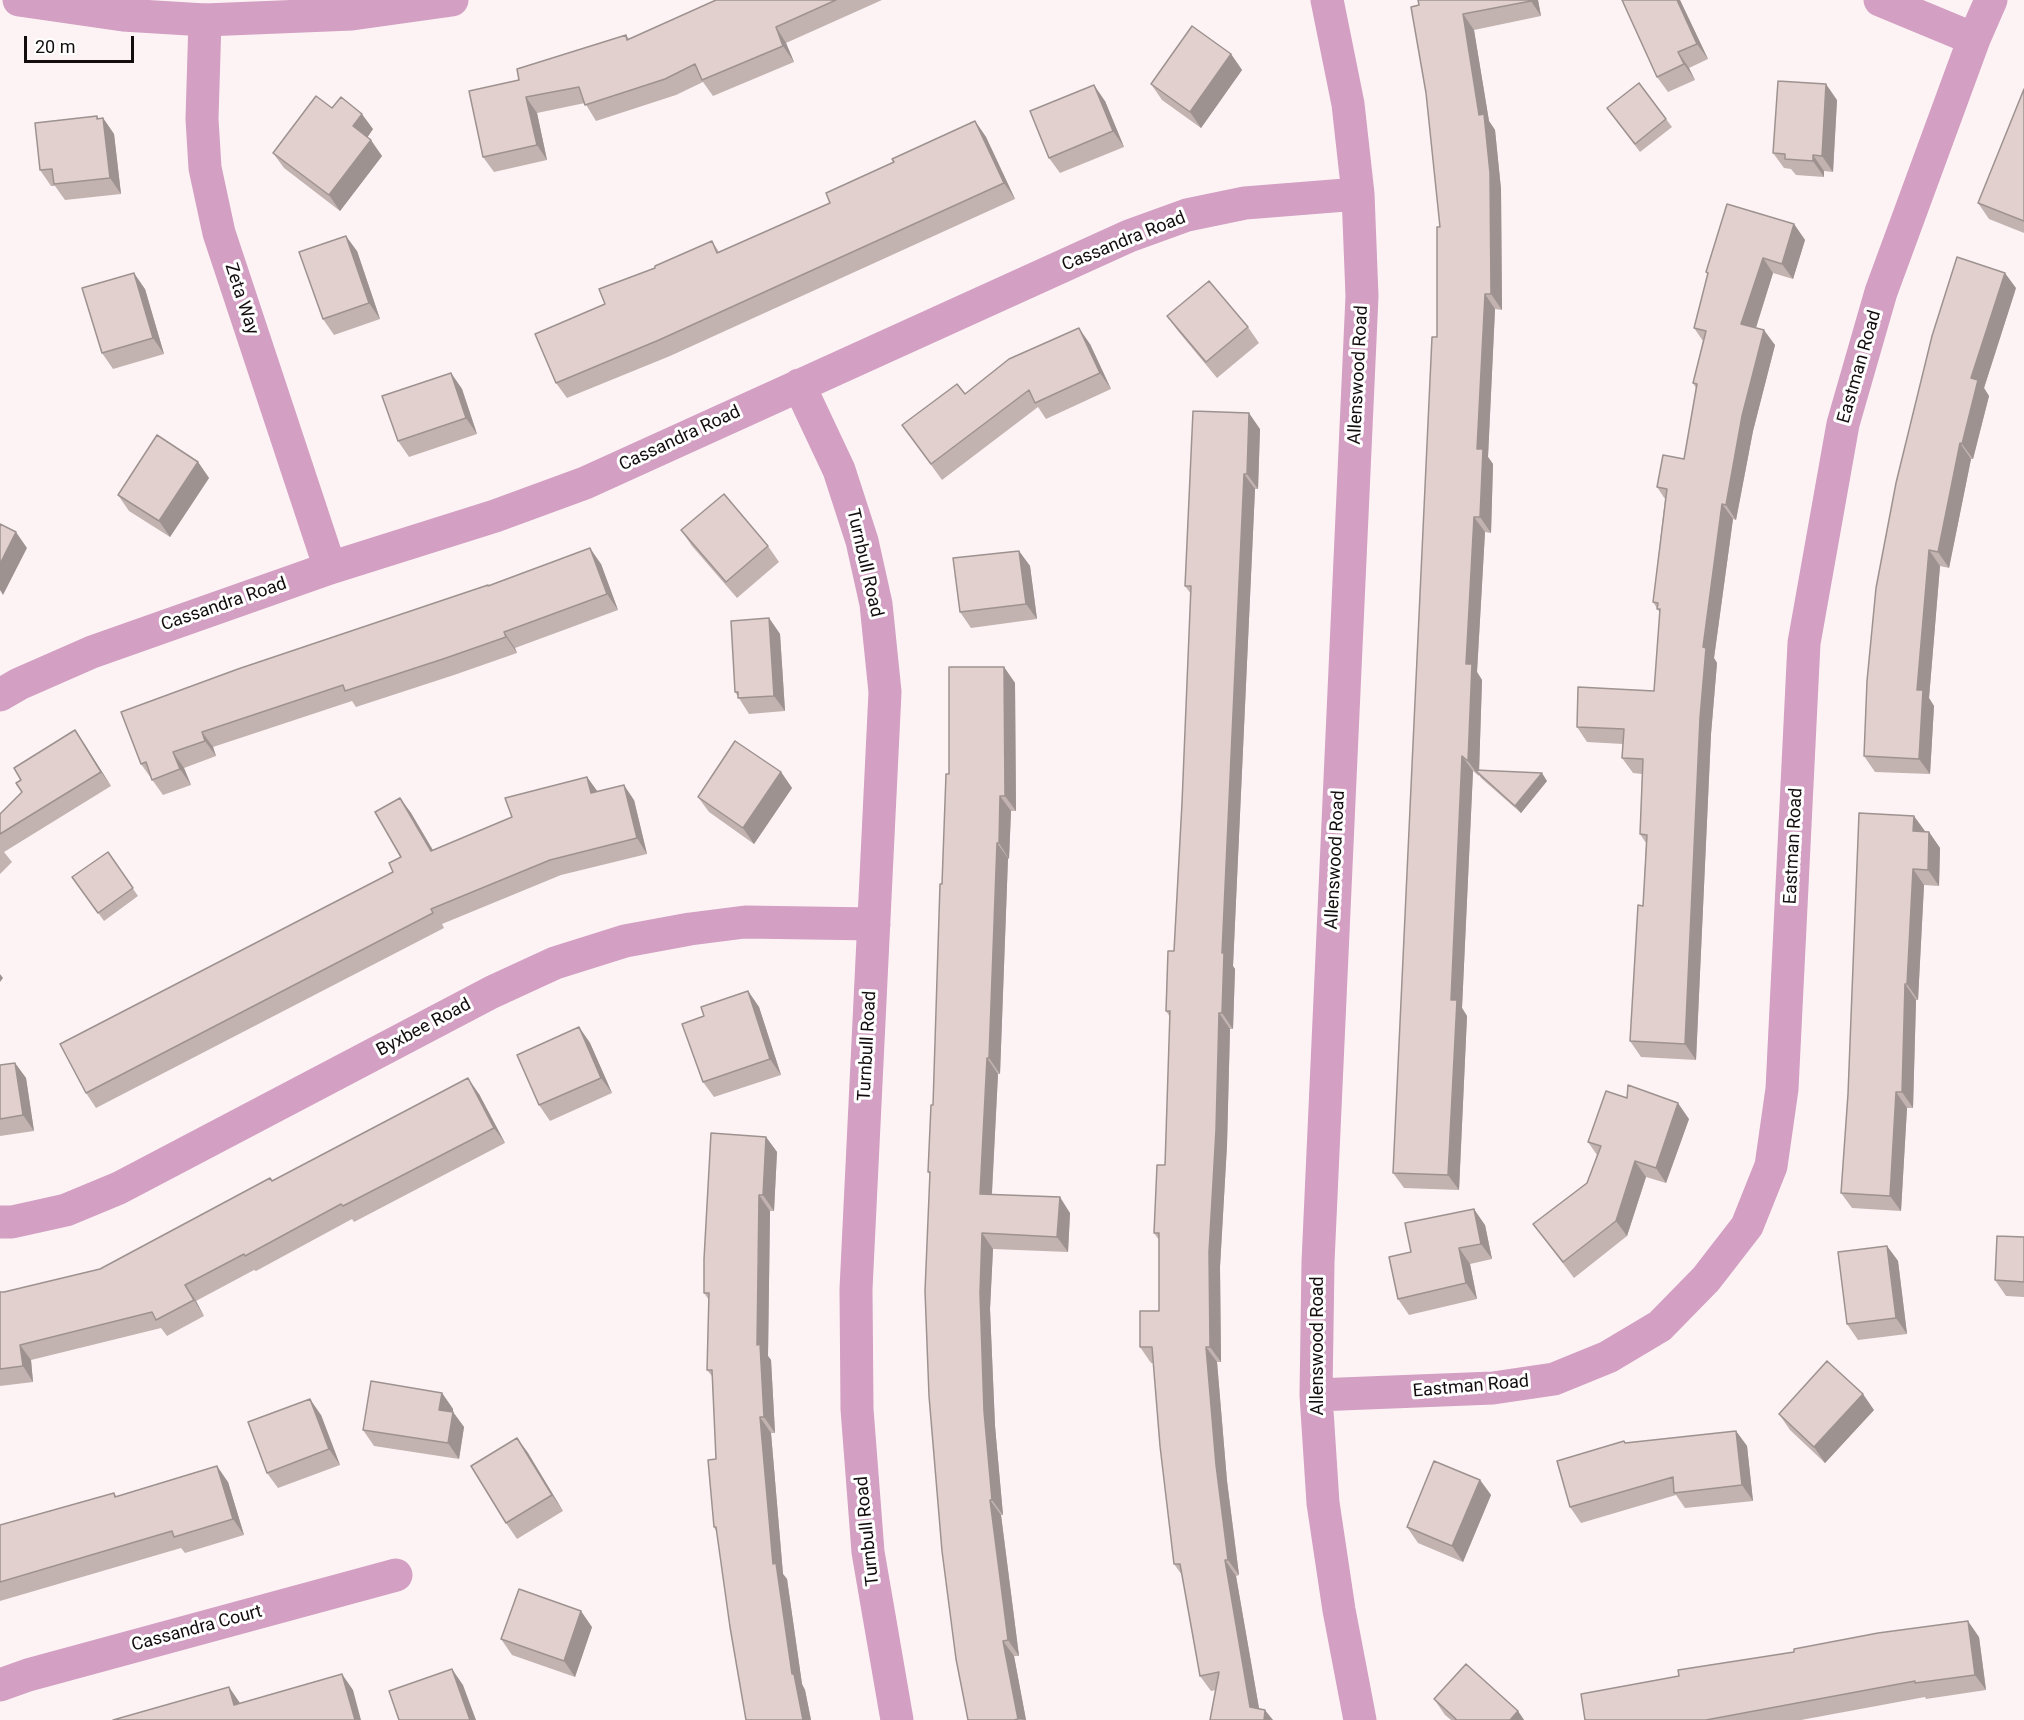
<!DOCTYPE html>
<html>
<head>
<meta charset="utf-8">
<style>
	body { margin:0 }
	#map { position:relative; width:2024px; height:1720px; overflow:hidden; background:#fdf3f5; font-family:Roboto,sans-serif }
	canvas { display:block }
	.scale { position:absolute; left:24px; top:36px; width:110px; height:27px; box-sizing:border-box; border:3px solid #130d0e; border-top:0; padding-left:8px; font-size:18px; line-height:21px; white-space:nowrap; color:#130d0e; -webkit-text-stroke:4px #fff; paint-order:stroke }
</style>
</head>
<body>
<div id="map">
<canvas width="2024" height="1720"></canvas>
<div class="scale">20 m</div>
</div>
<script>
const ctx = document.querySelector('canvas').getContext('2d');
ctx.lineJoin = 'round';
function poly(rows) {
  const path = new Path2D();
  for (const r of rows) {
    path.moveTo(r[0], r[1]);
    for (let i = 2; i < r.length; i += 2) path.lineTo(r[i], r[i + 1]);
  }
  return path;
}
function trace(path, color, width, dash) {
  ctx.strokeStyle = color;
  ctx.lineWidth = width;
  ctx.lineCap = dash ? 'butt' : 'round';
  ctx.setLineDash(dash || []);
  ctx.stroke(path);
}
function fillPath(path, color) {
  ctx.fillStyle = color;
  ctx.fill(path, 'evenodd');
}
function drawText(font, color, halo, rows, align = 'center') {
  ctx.font = font + ' Roboto,sans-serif';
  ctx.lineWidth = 6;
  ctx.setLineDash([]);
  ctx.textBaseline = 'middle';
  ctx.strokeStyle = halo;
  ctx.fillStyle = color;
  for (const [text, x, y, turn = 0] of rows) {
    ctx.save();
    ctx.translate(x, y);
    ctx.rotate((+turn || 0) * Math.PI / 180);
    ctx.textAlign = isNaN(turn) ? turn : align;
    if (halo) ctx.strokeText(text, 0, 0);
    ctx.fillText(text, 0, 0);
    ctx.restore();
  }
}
const minor = poly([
	[1327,0,1348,104,1358,194,1362,296,1318,1262,1316,1395,1323,1503,1339,1610,1360,1720],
	[1880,0,1974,39],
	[205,20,202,119,205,168,219,233,330,568],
	[799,385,839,470,862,541,876,604,885,692,856,1289,857,1409,868,1552,897,1720],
	[0,695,19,684,92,652,330,568,495,516,585,483,1129,236,1187,215,1245,203,1358,194],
	[0,1222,12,1222,66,1210,119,1188,492,992,555,963,625,941,690,929,745,922,874,924],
	[1316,1395,1493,1388,1554,1379,1608,1357,1660,1326,1706,1279,1747,1226,1771,1166,1782,1089,1804,643,1843,424,1881,292,1974,39,1991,0],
	[0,1685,28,1675,396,1575]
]);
const tertiary = poly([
	[19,0,123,15,205,20,352,14,452,0]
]);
const wall = poly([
	[716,0,882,0,786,43,794,62,713,96,703,82,676,95,596,121,585,103,537,113,547,160,494,172,483,157,519,80,626,35,629,39],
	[1418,0,1538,0,1541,16,1474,30,1489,121,1495,130,1501,189,1502,310,1495,309,1488,457,1493,464,1491,533,1485,532,1477,672,1482,680,1479,771,1547,781,1521,813,1481,778,1479,775,1479,776,1473,771,1462,1008,1467,1016,1459,1190,1404,1188,1393,1173,1437,337,1440,227,1419,5],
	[1680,0,1708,59,1689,68,1695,80,1668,92,1657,77],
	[1231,54,1242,70,1201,128,1162,100,1151,84],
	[2024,89,2024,233,1989,219,1978,203],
	[1837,100,1833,172,1824,171,1824,177,1796,175,1791,169,1784,168,1773,153],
	[1105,101,1124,147,1060,173,1049,158],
	[332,108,373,129,367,138,382,156,340,211,284,168,273,153],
	[1607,108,1666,119,1672,127,1640,152],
	[103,118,114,134,121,194,65,200,55,186,51,186,40,170,98,119],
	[975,121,986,137,1015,199,670,356,567,398,556,383,605,304,655,268,712,241,719,252,830,203,894,162],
	[1794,224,1805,240,1793,279,1773,273,1756,328,1775,345,1753,431,1736,520,1733,519,1714,658,1717,663,1711,734,1696,1060,1641,1057,1630,1041,1643,906,1646,843,1640,834,1642,774,1633,773,1622,758,1623,744,1587,742,1577,727,1654,691,1660,613,1653,602,1665,499,1657,487,1684,459,1696,388,1693,383,1703,341,1694,328,1708,274,1706,272],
	[357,251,380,319,334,335,323,319],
	[2016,288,1984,388,1989,396,1973,459,1971,459,1949,568,1940,566,1929,698,1934,706,1930,774,1875,772,1864,756,1867,681],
	[145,289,164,354,113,369,102,353],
	[1167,316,1248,327,1259,343,1217,378,1178,331],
	[1090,344,1111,389,1046,419,1038,407,942,480,902,425,965,394],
	[451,373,462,389,477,434,409,457,398,441],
	[1260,429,1258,489,1255,489,1233,966,1235,969,1233,1029,1230,1029,1227,1145,1220,1267,1221,1362,1217,1362,1227,1481,1239,1575,1236,1576,1259,1708,1273,1720,1216,1690,1211,1691,1200,1676,1182,1575,1174,1564,1154,1363,1151,1363,1140,1347,1159,1311,1159,1240,1154,1233,1165,1165,1170,1017,1166,1011,1174,951,1182,803,1191,594,1185,586],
	[198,462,209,478,170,537,129,511,118,495],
	[681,530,768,546,779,562,737,598,692,546],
	[1019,551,1030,566,1037,619,971,628,960,612],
	[601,564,618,610,515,648,517,653,454,675,356,707,352,701,213,747,216,756,184,768,191,785,163,795,141,764,121,712,489,586],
	[769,618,780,634,785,711,749,714,735,692],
	[1004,667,1015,683,1016,811,1011,811,1009,859,1008,858,1000,1074,998,1074,992,1194,1070,1213,1068,1252,993,1249,990,1309,995,1426,1003,1515,1001,1515,1019,1656,1014,1656,1026,1720,968,1720,930,1175,928,1172,933,1105,942,884,949,774],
	[75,730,85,745,111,786,4,852,12,862,0,874,0,814,22,792,21,780],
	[781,772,792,788,754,844,709,812,698,797],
	[587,777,597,792,634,800,647,854,561,875,442,924,444,928,96,1108,86,1093,393,872,401,857,400,798,411,813,433,850,512,817],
	[1859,813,1925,832,1929,832,1940,848,1939,886,1924,885,1918,1000,1916,1000,1913,1108,1907,1108,1901,1211,1852,1208,1841,1193,1848,1094],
	[108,852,138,896,104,921,72,877],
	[748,991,759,1007,781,1075,714,1097,703,1082],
	[579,1027,590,1043,612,1093,550,1121,539,1105],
	[15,1063,26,1078,34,1131,0,1136,0,1065],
	[479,1094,505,1143,354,1222,352,1219,256,1271,254,1270,196,1301,204,1316,167,1336,161,1328,31,1360,33,1382,0,1386,0,1292,4,1292,100,1269,273,1181],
	[1689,1119,1666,1183,1646,1177,1627,1236,1574,1278,1533,1224,1587,1183,1597,1155,1588,1142],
	[766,1137,777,1152,774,1211,770,1211,768,1356,771,1360,775,1433,771,1433,783,1574,787,1579,802,1684,805,1690,811,1720,714,1527,716,1459,712,1376,707,1370,709,1300,704,1293],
	[1485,1225,1492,1259,1470,1264,1477,1299,1409,1315,1398,1299,1411,1252],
	[2024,1237,2024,1297,2006,1296,1995,1280],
	[1887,1246,1898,1261,1907,1334,1858,1340,1847,1324],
	[442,1393,453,1409,453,1412,464,1427,459,1459,374,1446,363,1430],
	[1874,1410,1825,1463,1790,1430,1779,1414],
	[321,1415,340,1465,278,1488,267,1473],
	[1736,1431,1747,1446,1753,1501,1685,1508,1676,1495,1581,1523,1570,1507,1624,1441,1625,1443],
	[517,1438,528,1453,563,1511,517,1539,506,1523],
	[1480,1480,1491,1495,1463,1562,1418,1543,1407,1527],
	[228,1482,244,1535,185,1553,181,1548,0,1601,0,1525,114,1493,116,1496],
	[592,1627,575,1677,512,1655,501,1639],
	[1979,1637,1986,1690,1926,1699,1925,1697,1801,1720,1585,1720],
	[1434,1699,1518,1711,1524,1720,1451,1720,1445,1715]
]);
const shadedWall = poly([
	[1530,0,1538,0,1541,16,1531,1],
	[1677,0,1680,0,1708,59,1697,44],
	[1463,14,1474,30,1489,121,1495,130,1501,189,1502,310,1491,294,1479,115],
	[776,27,786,43,794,62,783,46],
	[1678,52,1689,68,1695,80,1684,64],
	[1231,54,1242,70,1201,128,1190,112],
	[1826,84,1837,100,1833,172,1822,156],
	[1094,85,1105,101,1124,147,1113,131],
	[526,97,537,113,547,160,537,145],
	[362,114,373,129,364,142,353,126],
	[97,116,104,127,103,118,114,134,121,194,110,178],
	[975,121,986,137,1015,199,1004,183],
	[371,140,382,156,340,211,329,195],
	[1813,155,1824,171,1824,177,1813,161],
	[1794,224,1805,240,1793,279,1782,264],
	[346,236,357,251,380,319,369,303],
	[1763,258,1773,273,1752,340,1741,324],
	[134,273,145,289,164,354,153,338],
	[2005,273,2016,288,1984,388,1989,396,1973,459,1962,444,1971,378],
	[1485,294,1495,309,1488,457,1493,464,1491,533,1480,517,1477,449],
	[1079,328,1090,344,1111,389,1100,373],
	[1764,330,1775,345,1753,431,1736,520,1726,505,1742,416],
	[451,373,462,389,477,434,466,418],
	[1249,413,1260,429,1258,489,1247,474],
	[1960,443,1971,459,1949,568,1938,552],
	[198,462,209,478,170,537,159,521],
	[1244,474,1255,489,1233,966,1235,969,1233,1029,1222,1013,1222,953],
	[1722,504,1733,519,1714,658,1717,663,1711,734,1696,1060,1685,1044,1703,647],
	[1474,517,1485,532,1477,672,1482,680,1479,773,1475,770,1479,776,1468,761,1466,664],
	[16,532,27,548,3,595,0,590,0,564],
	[590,548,601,564,618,610,607,594],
	[1929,550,1940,566,1929,698,1934,706,1930,774,1919,759,1917,690],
	[1019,551,1030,566,1037,619,1026,604],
	[769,618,780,634,785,711,774,696],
	[504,632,515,648,517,653,506,637],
	[1004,667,1015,683,1016,811,1005,796],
	[75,730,85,745,111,786,101,772],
	[202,732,213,747,216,756,205,741],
	[173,752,184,768,191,785,180,769],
	[1462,756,1473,771,1462,1008,1467,1016,1459,1190,1448,1175,1451,1000],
	[781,772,792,788,754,844,743,828],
	[1542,773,1547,781,1521,813,1515,806],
	[587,777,598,792,591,793],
	[624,785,634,800,647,854,637,838],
	[1000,796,1011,811,1009,859,999,843],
	[400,798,411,813,442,866,431,851],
	[1914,816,1925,831,1913,831],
	[1929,832,1940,848,1939,886,1928,870],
	[997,843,1008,858,1000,1074,989,1058],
	[1913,869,1924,885,1918,1000,1907,984],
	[0,974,3,978,0,982],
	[1905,984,1916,1000,1913,1108,1902,1092],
	[748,991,759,1007,781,1075,770,1059],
	[1219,1013,1230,1029,1227,1145,1220,1267,1221,1362,1210,1347,1209,1252],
	[579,1027,590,1043,612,1093,601,1078],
	[987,1058,998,1074,991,1209,980,1194],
	[15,1063,26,1078,34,1131,23,1115],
	[468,1078,479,1094,505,1143,494,1128],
	[1896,1092,1907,1108,1901,1211,1890,1196],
	[1678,1103,1689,1119,1666,1183,1656,1168],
	[766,1137,777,1152,774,1211,763,1195],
	[1635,1161,1646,1177,1627,1236,1616,1221],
	[759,1195,770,1211,768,1356,771,1360,775,1433,764,1417,757,1345],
	[1060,1197,1070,1213,1068,1252,1057,1237],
	[1474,1209,1485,1225,1492,1259,1481,1244],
	[982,1233,993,1249,990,1309,995,1426,1003,1515,992,1500,984,1411,980,1293],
	[1887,1246,1898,1261,1907,1334,1896,1318],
	[1459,1248,1470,1264,1477,1299,1466,1283],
	[185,1285,196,1301,204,1316,194,1300],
	[20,1345,31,1360,33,1382,23,1366],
	[1206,1347,1217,1362,1227,1481,1239,1575,1228,1560,1216,1465],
	[442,1393,453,1409,453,1412,464,1427,459,1459,448,1443,439,1410],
	[1863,1394,1874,1410,1825,1463,1814,1447],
	[310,1399,321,1415,340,1465,329,1449],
	[760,1417,771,1433,783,1574,787,1579,802,1684,805,1690,811,1720,803,1720,792,1674,773,1564],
	[1736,1431,1747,1446,1753,1501,1742,1485],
	[517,1438,528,1453,563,1511,552,1495],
	[217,1466,228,1482,244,1535,233,1519],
	[1480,1480,1491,1495,1463,1562,1452,1546],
	[990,1500,1001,1515,1019,1656,1008,1640],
	[1225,1560,1236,1576,1261,1720,1250,1707],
	[581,1611,592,1627,575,1677,564,1661],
	[1968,1621,1979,1637,1986,1690,1975,1675],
	[1003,1641,1014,1656,1026,1720,1018,1719],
	[452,1669,463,1685,476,1720,470,1720],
	[342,1674,353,1690,361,1720,355,1720],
	[229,1687,240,1703,245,1720,234,1705],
	[1265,1710,1273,1720,1264,1720],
	[1518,1711,1524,1720,1510,1720]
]);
const building = poly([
	[716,0,836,0,776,27,783,46,702,80,695,64,665,79,585,105,579,87,526,97,537,145,483,157,469,91,519,80,517,69,626,35,627,40,716,0],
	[1418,0,1530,0,1531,1,1463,14,1479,115,1484,114,1490,173,1491,294,1485,294,1477,449,1483,449,1480,517,1474,517,1466,664,1472,664,1468,761,1462,756,1451,1000,1457,1000,1448,1175,1393,1173,1432,337,1437,337,1437,227,1440,227,1426,93,1411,7,1419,5,1418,0],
	[1622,0,1677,0,1697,44,1678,52,1684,64,1657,77,1622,0],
	[1192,26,1231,54,1190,112,1151,84,1192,26],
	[1778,81,1826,84,1822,156,1813,155,1813,161,1785,159,1785,154,1773,153,1778,81],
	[1639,83,1666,119,1635,144,1607,108,1639,83],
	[1094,85,1113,131,1049,158,1030,111,1094,85],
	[2024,89,2024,221,1978,203,2024,89],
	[316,96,332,108,341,97,362,114,353,126,371,140,329,195,273,153,316,96],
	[97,116,97,119,103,118,110,178,54,184,52,169,40,170,35,123,97,116],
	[975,121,1004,183,659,340,556,383,535,334,605,304,599,289,655,268,655,266,712,241,717,253,830,203,826,193,894,162,892,159,975,121],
	[1727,204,1794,224,1782,264,1763,258,1741,324,1764,330,1742,416,1726,505,1722,504,1703,647,1706,648,1700,718,1685,1044,1630,1041,1638,905,1643,906,1647,835,1640,834,1643,759,1622,758,1624,729,1577,727,1578,687,1654,691,1660,609,1657,609,1658,603,1653,602,1667,489,1657,487,1663,455,1684,459,1697,384,1693,383,1706,331,1694,328,1708,273,1706,272,1727,204],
	[346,236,369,303,323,319,299,252,346,236],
	[1957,257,2005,273,1971,378,1978,380,1962,444,1960,443,1938,552,1929,550,1917,690,1923,690,1919,759,1864,756,1867,681,1876,588,1896,483,1932,336,1957,257],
	[134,273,153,338,102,353,82,288,134,273],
	[1209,281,1248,327,1206,362,1167,316,1209,281],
	[1079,328,1100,373,1035,403,1029,390,931,464,902,425,957,384,965,394,1009,359,1079,328],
	[451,373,466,418,398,441,382,396,451,373],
	[1193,411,1249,413,1247,474,1244,474,1222,953,1224,953,1222,1013,1219,1013,1216,1130,1209,1252,1210,1347,1206,1347,1216,1465,1228,1560,1225,1560,1250,1707,1265,1710,1264,1720,1210,1720,1219,1672,1200,1676,1180,1564,1174,1564,1160,1446,1152,1347,1140,1347,1140,1311,1159,1311,1159,1233,1154,1233,1157,1165,1165,1165,1170,1011,1166,1011,1168,951,1174,951,1182,803,1191,586,1185,586,1193,411],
	[157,435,198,462,159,521,118,495,157,435],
	[724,494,768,546,726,582,681,530,724,494],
	[0,524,16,532,0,564,0,524],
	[590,548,607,594,504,632,506,637,443,659,345,691,343,685,202,732,205,741,173,752,180,769,152,780,146,762,141,764,121,712,238,669,488,585,488,586,590,548],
	[1019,551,1026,604,960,612,953,558,1019,551],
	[769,618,774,696,738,698,738,692,735,692,731,621,769,618],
	[949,667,1004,667,1005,796,1000,796,999,843,997,843,989,1058,987,1058,980,1194,1060,1197,1057,1237,982,1233,980,1293,984,1411,992,1500,990,1500,1008,1640,1003,1641,1018,1719,1014,1720,968,1720,956,1659,942,1551,929,1396,925,1291,930,1172,928,1172,931,1105,933,1105,940,884,942,884,946,774,949,774,949,667],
	[75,730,101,772,0,834,0,814,22,792,16,783,21,780,14,768,75,730],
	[735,741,781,772,743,828,698,797,735,741],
	[1475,770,1542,773,1515,806,1475,770],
	[587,777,591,793,624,785,637,838,550,860,431,909,433,913,86,1093,60,1044,393,872,389,863,401,857,375,812,400,798,431,851,512,817,505,798,587,777],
	[1859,813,1914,816,1913,831,1929,832,1928,870,1913,869,1907,984,1905,984,1902,1092,1896,1092,1890,1196,1841,1193,1848,1094,1859,813],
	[108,852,133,888,98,913,72,877,108,852],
	[748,991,770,1059,703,1082,682,1024,704,1016,701,1007,748,991],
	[579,1027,601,1078,539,1105,517,1055,579,1027],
	[15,1063,23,1115,0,1119,0,1065,15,1063],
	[468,1078,494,1128,343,1206,341,1204,245,1256,244,1254,185,1285,194,1300,156,1320,152,1312,20,1345,23,1366,0,1369,0,1292,4,1292,100,1269,270,1178,272,1181,468,1078],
	[1628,1085,1678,1103,1656,1168,1635,1161,1616,1221,1563,1262,1533,1224,1587,1183,1601,1146,1588,1142,1606,1091,1627,1098,1628,1085],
	[711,1133,766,1137,763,1195,759,1195,757,1345,760,1344,764,1417,760,1417,773,1564,776,1563,792,1674,794,1674,803,1720,746,1720,730,1627,716,1527,714,1527,708,1460,716,1459,712,1370,707,1370,709,1293,704,1293,704,1259,711,1133],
	[1474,1209,1481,1244,1459,1248,1466,1283,1398,1299,1389,1257,1411,1252,1405,1223,1474,1209],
	[1997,1236,2024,1237,2024,1282,1995,1280,1997,1236],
	[1887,1246,1896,1318,1847,1324,1838,1252,1887,1246],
	[1827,1361,1863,1394,1814,1447,1779,1414,1827,1361],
	[371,1381,442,1393,439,1410,453,1412,448,1443,363,1430,371,1381],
	[310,1399,329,1449,267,1473,248,1422,310,1399],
	[1736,1431,1742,1485,1674,1493,1673,1477,1570,1507,1557,1461,1624,1441,1625,1443,1736,1431],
	[517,1438,552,1495,506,1523,471,1466,517,1438],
	[1434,1461,1480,1480,1452,1546,1407,1527,1434,1461],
	[217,1466,233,1519,174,1537,172,1531,0,1582,0,1525,114,1493,115,1497,217,1466],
	[519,1589,581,1611,564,1661,501,1639,519,1589],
	[1968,1621,1975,1675,1915,1683,1915,1681,1706,1720,1585,1720,1581,1694,1679,1676,1678,1670,1794,1652,1794,1649,1878,1633,1968,1621],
	[1466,1664,1518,1711,1510,1720,1455,1720,1456,1719,1434,1699,1466,1664],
	[452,1669,470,1720,399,1720,389,1691,452,1669],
	[342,1674,355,1720,113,1720,229,1687,234,1705,342,1674]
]);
const streetNames = [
	["Cassandra Road",1124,242,-22],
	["Zeta Way",241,299,72],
	["Eastman Road",1860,367,-74],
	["Allenswood Road",1359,375,-87],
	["Cassandra Road",680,439,-25],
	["Turnbull Road",864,563,77],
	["Cassandra Road",224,605,-19],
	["Eastman Road",1794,846,-87],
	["Allenswood Road",1336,860,-87],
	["Byxbee Road",424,1028,-28],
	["Turnbull Road",868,1046,-87],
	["Allenswood Road",1318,1346,-90],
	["Eastman Road",1471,1387,-5],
	["Turnbull Road",868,1531,-96],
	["Cassandra Court",197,1629,-15]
];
trace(minor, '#d39fc2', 33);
trace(tertiary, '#d39fc2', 33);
fillPath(wall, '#c2b3b0');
fillPath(shadedWall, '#9e9290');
fillPath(building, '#e1d0cd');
trace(building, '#9e9290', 1.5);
drawText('18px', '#130d0e', '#fff', streetNames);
</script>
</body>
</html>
